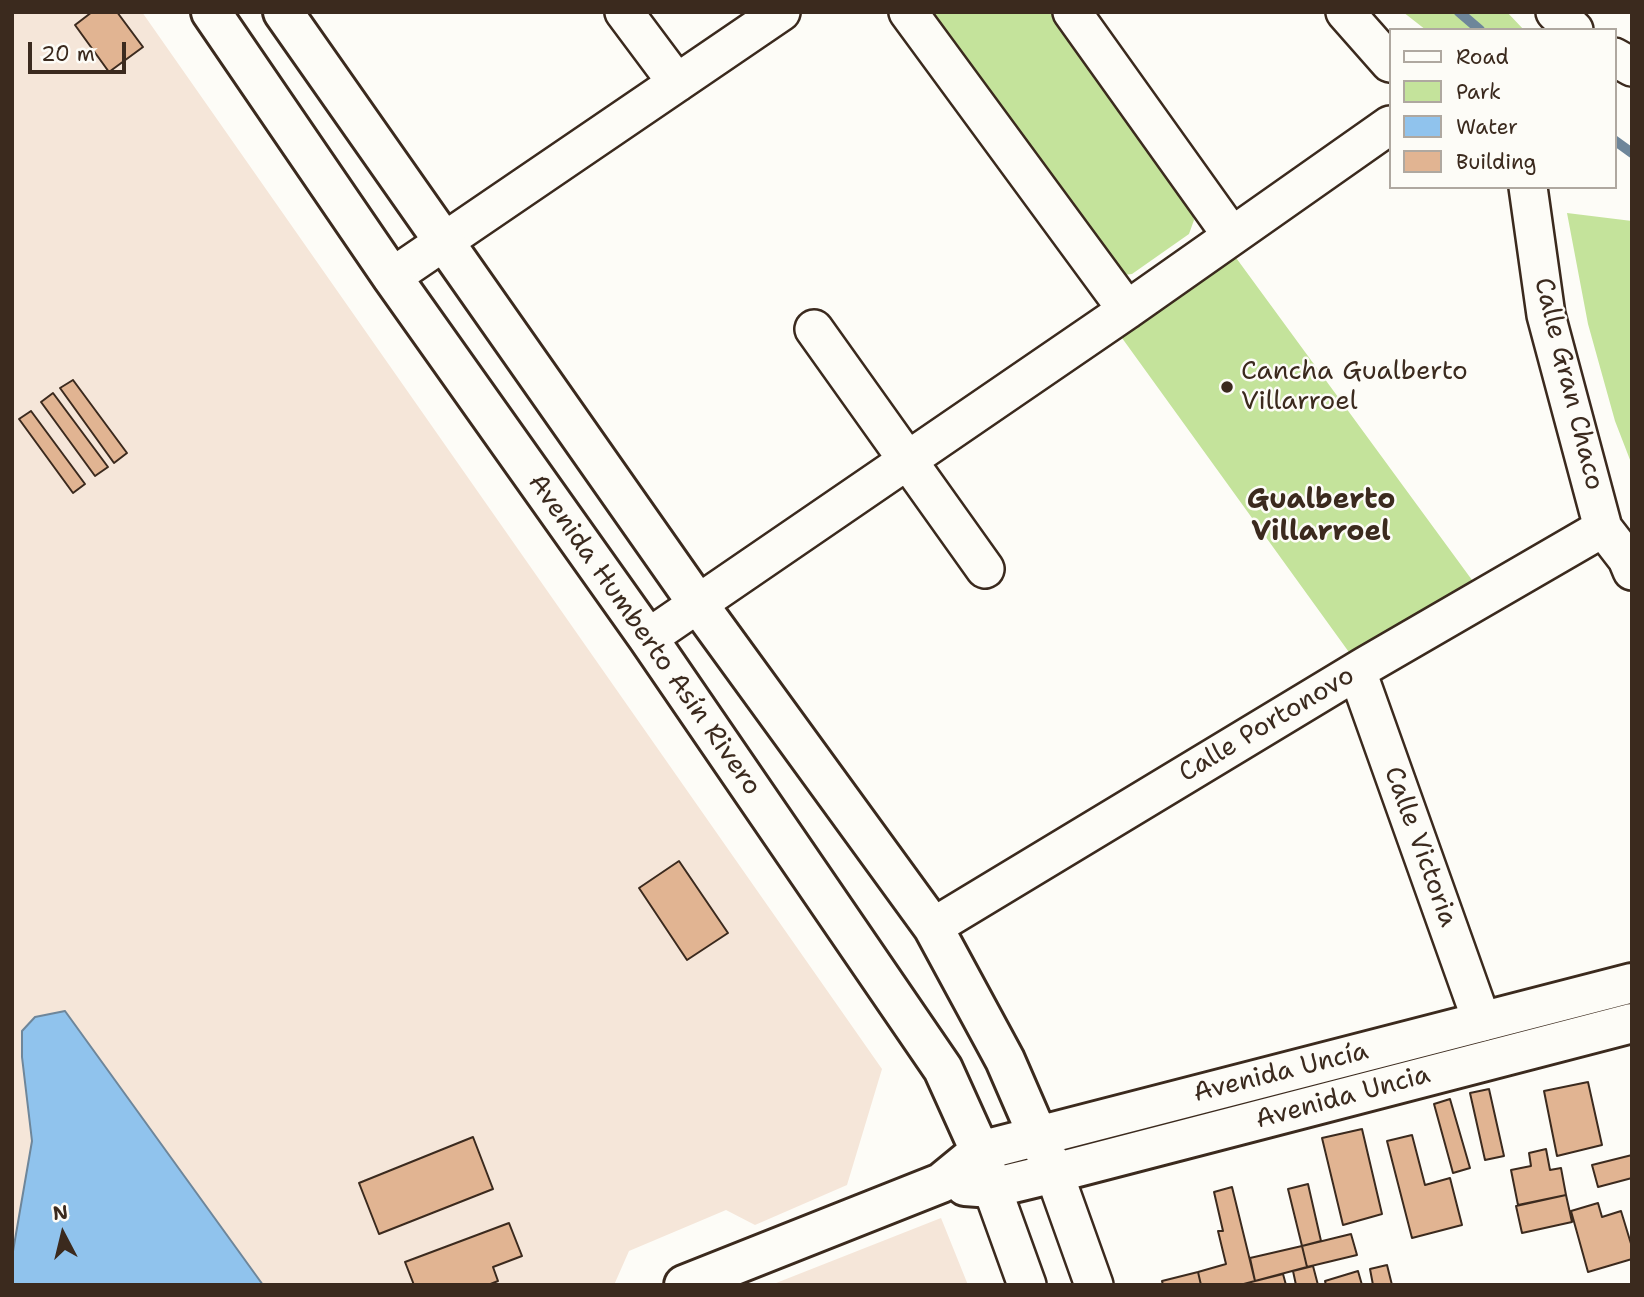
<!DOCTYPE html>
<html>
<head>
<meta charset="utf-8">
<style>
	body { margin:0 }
	#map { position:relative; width:1644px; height:1297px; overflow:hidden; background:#fdfcf7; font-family:"Shantell Sans",sans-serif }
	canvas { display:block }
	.frame { position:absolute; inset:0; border:14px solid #3b2a1e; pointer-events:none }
	.legend { position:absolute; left:1389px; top:28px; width:228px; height:161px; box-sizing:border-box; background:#fdfcf7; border:2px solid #afa8a0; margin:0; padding:9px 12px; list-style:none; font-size:21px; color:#3b2a1e }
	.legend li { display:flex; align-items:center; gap:14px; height:35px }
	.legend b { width:35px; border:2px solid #afa8a0 }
	.north { position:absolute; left:28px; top:1199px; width:70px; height:70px; -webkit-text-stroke:5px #fdfcf7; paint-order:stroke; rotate:353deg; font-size:19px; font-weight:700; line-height:28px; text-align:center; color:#3b2a1e }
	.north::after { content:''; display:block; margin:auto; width:24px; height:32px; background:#3b2a1e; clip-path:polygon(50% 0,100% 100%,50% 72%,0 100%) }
	.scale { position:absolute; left:28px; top:42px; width:98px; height:32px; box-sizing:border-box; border:4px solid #3b2a1e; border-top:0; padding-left:9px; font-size:21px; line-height:24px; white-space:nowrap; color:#3b2a1e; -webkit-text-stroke:5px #fdfcf7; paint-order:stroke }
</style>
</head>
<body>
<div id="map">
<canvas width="1644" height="1297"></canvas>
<div class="frame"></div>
<ul class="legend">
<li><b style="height:9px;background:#fdfcf7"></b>Road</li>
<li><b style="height:19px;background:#c4e39b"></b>Park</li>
<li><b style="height:19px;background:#90c3ed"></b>Water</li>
<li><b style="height:19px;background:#e1b492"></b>Building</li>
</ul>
<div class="north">N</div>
<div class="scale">20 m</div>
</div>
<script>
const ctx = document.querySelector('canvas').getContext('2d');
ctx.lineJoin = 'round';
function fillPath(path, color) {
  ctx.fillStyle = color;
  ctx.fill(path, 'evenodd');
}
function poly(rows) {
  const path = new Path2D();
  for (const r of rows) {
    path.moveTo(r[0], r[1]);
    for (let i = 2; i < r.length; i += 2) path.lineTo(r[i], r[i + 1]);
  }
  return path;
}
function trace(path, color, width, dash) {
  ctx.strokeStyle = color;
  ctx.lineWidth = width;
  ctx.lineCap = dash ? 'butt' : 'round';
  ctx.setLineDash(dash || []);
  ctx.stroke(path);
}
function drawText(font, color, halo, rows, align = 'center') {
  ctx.font = font + ' "Shantell Sans",sans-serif';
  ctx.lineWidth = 5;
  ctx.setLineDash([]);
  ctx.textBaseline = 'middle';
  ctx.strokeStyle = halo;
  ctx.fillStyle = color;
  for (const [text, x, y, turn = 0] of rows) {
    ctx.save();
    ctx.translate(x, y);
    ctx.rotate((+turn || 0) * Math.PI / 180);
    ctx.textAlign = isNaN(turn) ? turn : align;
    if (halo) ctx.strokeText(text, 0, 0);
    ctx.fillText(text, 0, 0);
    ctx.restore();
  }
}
const built = poly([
	[12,12,142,12,882,1069,847,1185,755,1225,726,1210,629,1251,614,1285,12,1285],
	[941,1218,968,1285,771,1285]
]);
const green = poly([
	[918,12,1051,12,1190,205,1194,220,1189,234,1132,274,1124,275],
	[1403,12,1507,12,1524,30,1426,30],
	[1567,213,1632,221,1632,465,1615,421,1588,324],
	[1234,255,1472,580,1351,655,1122,338]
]);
const water = poly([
	[65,1011,263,1285,12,1285,12,1257,32,1141,22,1057,22,1031,35,1017,65,1011]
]);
const stream = poly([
	[1459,12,1480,30],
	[1614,140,1632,153]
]);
const building = poly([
	[92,12,117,12,143,47,109,72,75,25,92,12],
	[73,380,127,453,114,463,60,388,73,380],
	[53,393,108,467,95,476,41,402,53,393],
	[31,411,85,484,73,493,19,419,31,411],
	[679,861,728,933,687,960,639,888,679,861],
	[1588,1082,1602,1145,1557,1156,1544,1091,1588,1082],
	[1489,1089,1504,1156,1485,1160,1470,1093,1489,1089],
	[1450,1099,1470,1168,1453,1173,1434,1104,1450,1099],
	[1362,1129,1382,1214,1343,1225,1322,1138,1362,1129],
	[1412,1135,1425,1185,1450,1178,1462,1225,1412,1238,1387,1141,1412,1135],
	[473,1137,493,1189,379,1234,359,1183,473,1137],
	[1546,1149,1550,1170,1561,1168,1566,1195,1518,1205,1511,1170,1531,1166,1529,1153,1546,1149],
	[1632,1155,1632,1178,1598,1187,1592,1165,1632,1155],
	[1308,1184,1321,1241,1302,1246,1288,1189,1308,1184],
	[1232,1187,1255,1281,1240,1285,1201,1285,1198,1272,1226,1264,1218,1231,1223,1231,1214,1192,1232,1187],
	[1566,1195,1572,1222,1522,1233,1516,1206,1566,1195],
	[1598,1203,1602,1217,1621,1211,1632,1247,1632,1259,1588,1272,1571,1211,1598,1203],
	[509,1223,522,1256,493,1267,498,1281,488,1285,414,1285,405,1262,509,1223],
	[1351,1234,1357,1255,1307,1267,1302,1246,1351,1234],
	[1302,1246,1307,1267,1255,1281,1250,1258,1302,1246],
	[1387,1265,1392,1285,1373,1285,1370,1269,1387,1265],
	[1313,1266,1318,1285,1296,1285,1293,1271,1313,1266],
	[1358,1271,1362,1285,1326,1285,1325,1281,1358,1271],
	[1198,1272,1201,1285,1163,1285,1162,1281,1198,1272],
	[1283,1274,1286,1285,1240,1285,1255,1281,1283,1274]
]);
const street = poly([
	[624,12,677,83],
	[908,12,1127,310],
	[1072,12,1232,236],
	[1345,12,1390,63],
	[1555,12,1574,30],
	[1614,57,1632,67],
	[1528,187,1546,315,1603,528,1627,559,1632,571],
	[392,277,781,12],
	[814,329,985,569],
	[648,638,1127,310,1390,125],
	[1357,671,1482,1022],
	[933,927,1365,666,1603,528],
	[1054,1173,1094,1285],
	[992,1188,1027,1285]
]);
const secondary = poly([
	[211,12,392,277,648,638,943,1069,980,1151,992,1188],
	[283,12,698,604,933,927,1005,1060,1054,1173],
	[965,1186,992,1188,1054,1173,1632,1023],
	[684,1285,941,1183,980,1151,1632,983]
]);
const markers = [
	[1227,387,7,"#3b2a1e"]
];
const poiNames = [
	["Cancha Gualberto",1241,372],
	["Villarroel",1241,402]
];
const streetNames = [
	["Calle Gran Chaco",1568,384,76],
	["Avenida Humberto Asín Rivero",644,635,55],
	["Calle Portonovo",1267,725,-31],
	["Calle Victoria",1420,847,70],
	["Avenida Uncía",1281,1073,-14],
	["Avenida Uncia",1343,1098,-15]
];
const neighbourhoodNames = [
	["Gualberto",1321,501],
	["Villarroel",1321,533]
];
fillPath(built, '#f5e6d9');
fillPath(green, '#c4e39b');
fillPath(water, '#90c3ed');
trace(water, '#6e869a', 2);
trace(stream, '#6e869a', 10);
fillPath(building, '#e1b492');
trace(building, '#3b2a1e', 2);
trace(street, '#3b2a1e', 42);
trace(secondary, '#3b2a1e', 44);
trace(street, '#fdfcf7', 37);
trace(secondary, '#fdfcf7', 38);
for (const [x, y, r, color] of markers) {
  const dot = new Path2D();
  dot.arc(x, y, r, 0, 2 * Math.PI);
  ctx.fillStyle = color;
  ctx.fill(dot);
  trace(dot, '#fdfcf7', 2.5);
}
drawText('26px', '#3b2a1e', '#fdfcf7', poiNames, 'left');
drawText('26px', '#3b2a1e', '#fdfcf7', streetNames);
drawText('bold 28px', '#3b2a1e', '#fdfcf7', neighbourhoodNames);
</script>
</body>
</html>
